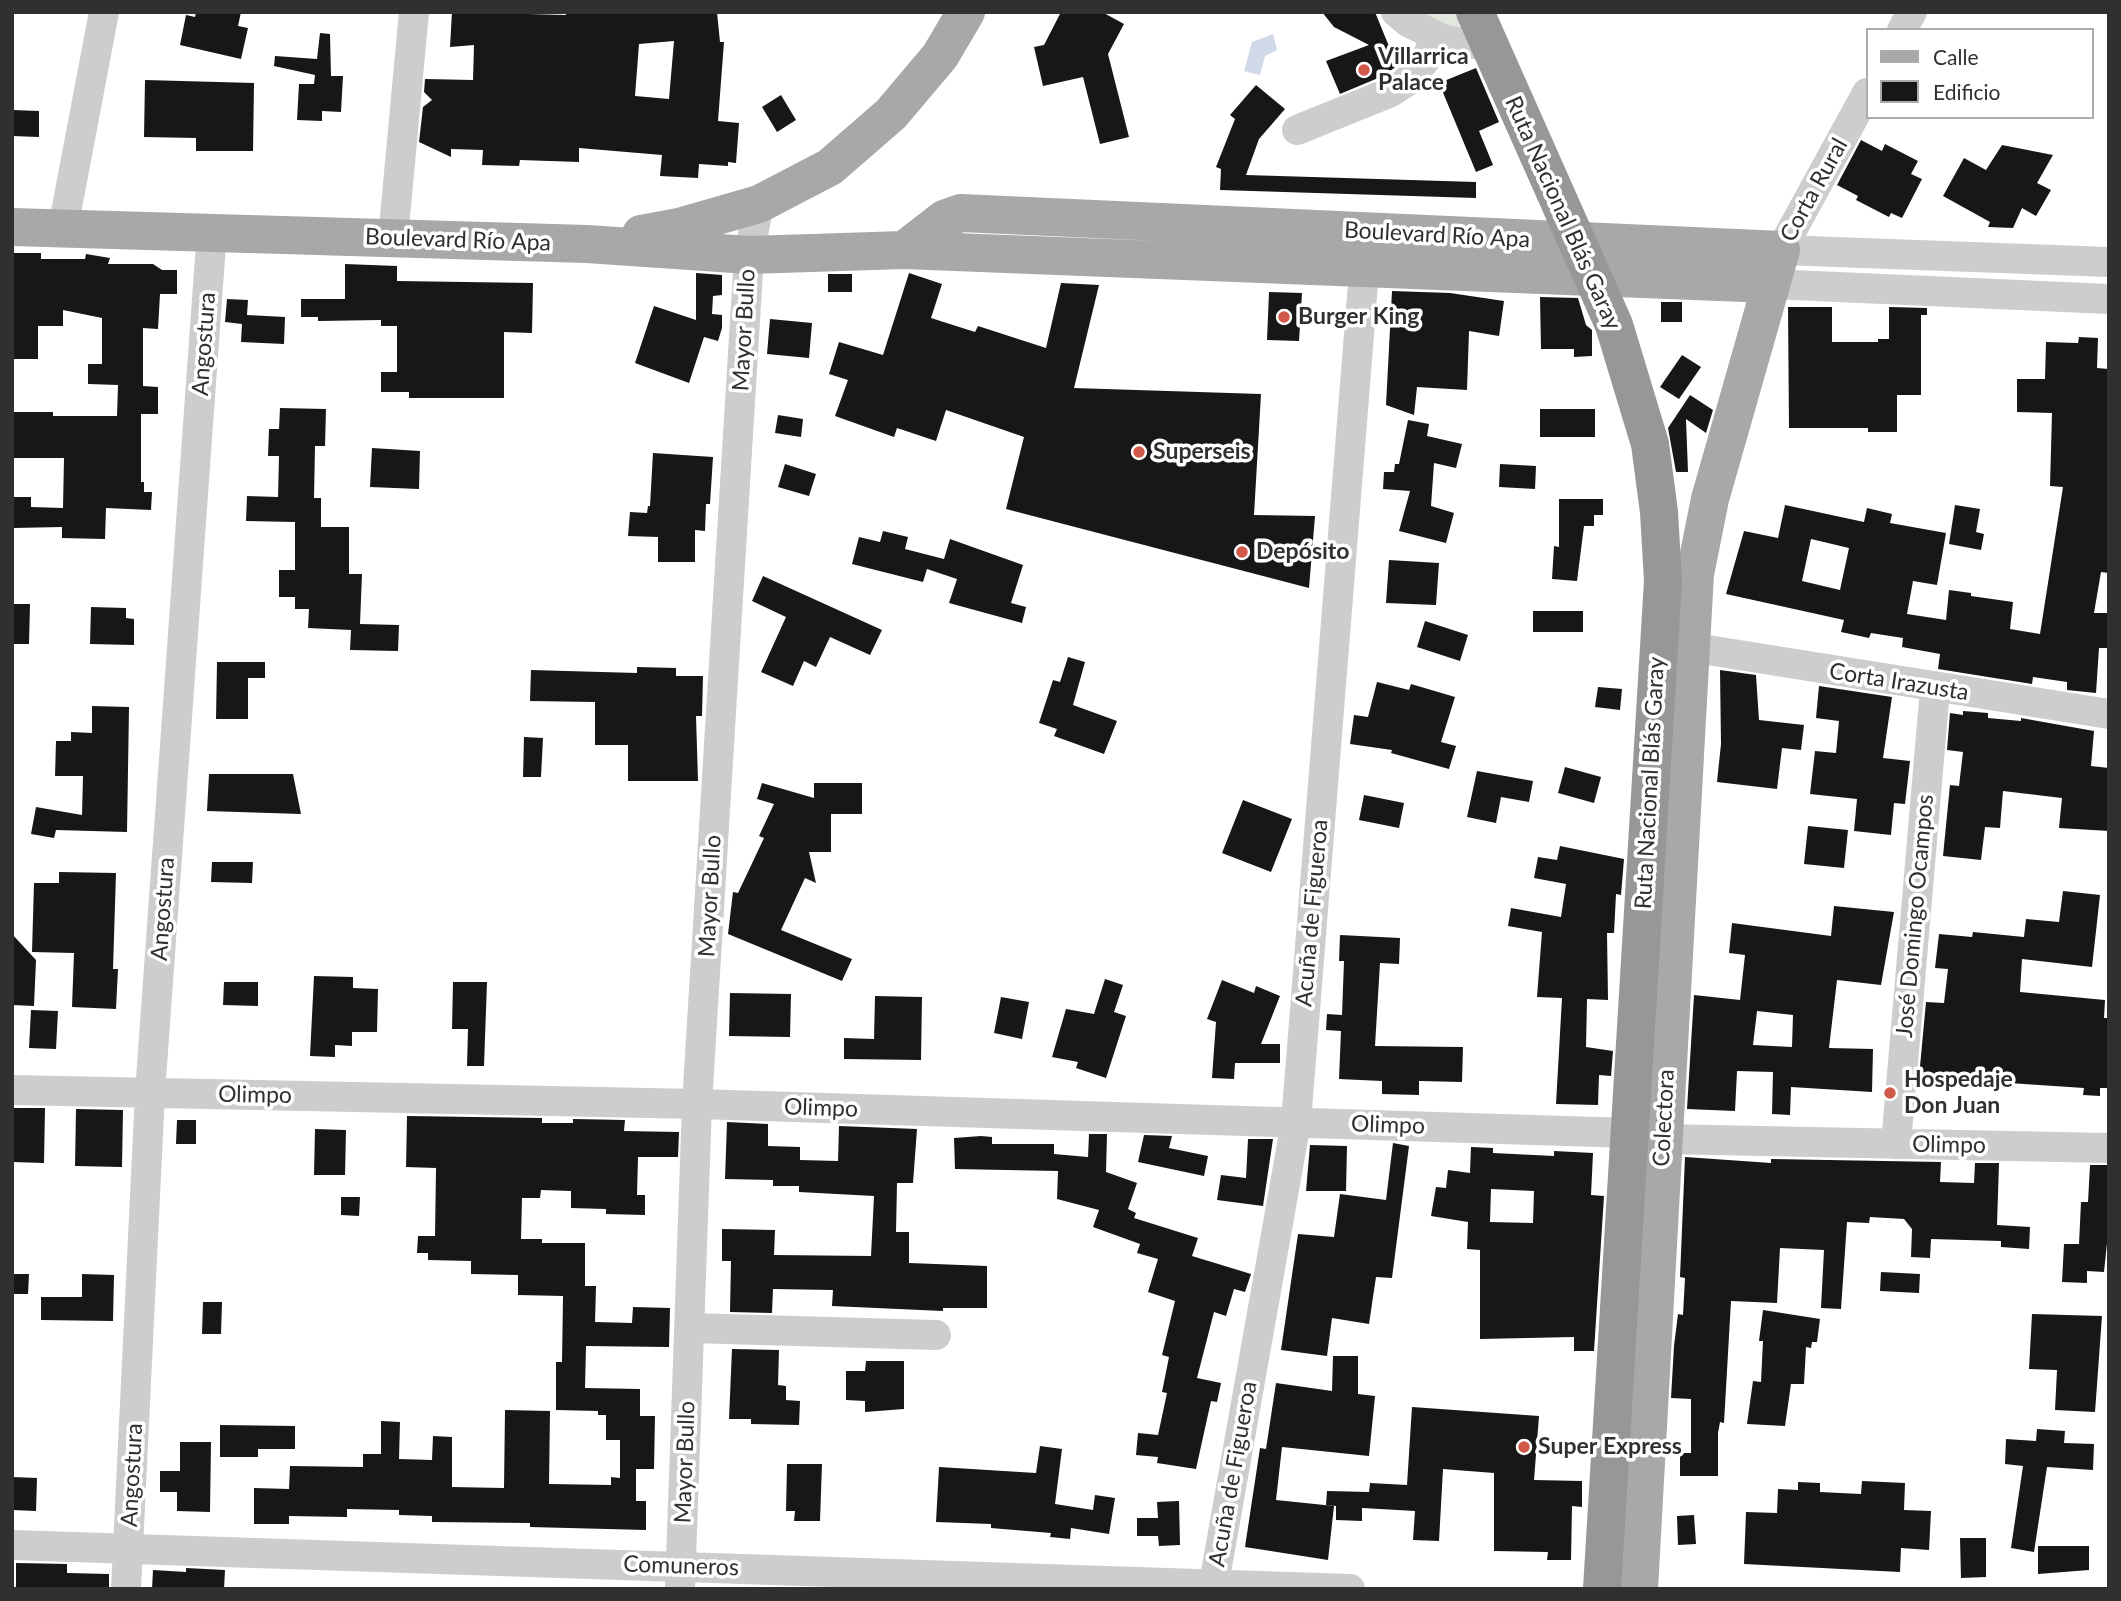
<!DOCTYPE html>
<html>
<head>
<meta charset="utf-8">
<style>
	body { margin:0 }
	#map { position:relative; width:2121px; height:1601px; overflow:hidden; background:#fff; font-family:Lato,sans-serif }
	canvas { display:block }
	.frame { position:absolute; inset:0; border:14px solid #303030; pointer-events:none }
	.legend { position:absolute; left:1866px; top:28px; width:228px; height:91px; box-sizing:border-box; background:#fff; border:2px solid #acacac; margin:0; padding:9px 12px; list-style:none; font-size:21px; color:#303030 }
	.legend li { display:flex; align-items:center; gap:14px; height:35px }
	.legend b { width:35px; border:2px solid #acacac }
</style>
</head>
<body>
<div id="map">
<canvas width="2121" height="1601"></canvas>
<div class="frame"></div>
<ul class="legend">
<li><b style="height:9px;background:#a8a8a8"></b>Calle</li>
<li><b style="height:19px;background:#171717"></b>Edificio</li>
</ul>
</div>
<script>
const ctx = document.querySelector('canvas').getContext('2d');
ctx.lineJoin = 'round';
function fillPath(path, color) {
  ctx.fillStyle = color;
  ctx.fill(path, 'evenodd');
}
function poly(rows) {
  const path = new Path2D();
  for (const r of rows) {
    path.moveTo(r[0], r[1]);
    for (let i = 2; i < r.length; i += 2) path.lineTo(r[i], r[i + 1]);
  }
  return path;
}
function trace(path, color, width, dash) {
  ctx.strokeStyle = color;
  ctx.lineWidth = width;
  ctx.lineCap = dash ? 'butt' : 'round';
  ctx.setLineDash(dash || []);
  ctx.stroke(path);
}
function drawText(font, color, halo, rows, align = 'center') {
  ctx.font = font + ' Lato,sans-serif';
  ctx.lineWidth = 7;
  ctx.setLineDash([]);
  ctx.textBaseline = 'middle';
  ctx.strokeStyle = halo;
  ctx.fillStyle = color;
  for (const [text, x, y, turn = 0] of rows) {
    ctx.save();
    ctx.translate(x, y);
    ctx.rotate((+turn || 0) * Math.PI / 180);
    ctx.textAlign = isNaN(turn) ? turn : align;
    if (halo) ctx.strokeText(text, 0, 0);
    ctx.fillText(text, 0, 0);
    ctx.restore();
  }
}
const green = poly([
	[1411,12,1456,12,1460,27,1456,31]
]);
const water = poly([
	[1273,34,1277,50,1265,56,1260,75,1244,71,1252,42]
]);
const building = poly([
	[196,12,241,12,238,26,248,28,241,59,180,45,186,15,195,17],
	[452,12,566,15,566,12,717,12,720,42,724,42,718,121,739,123,736,163,728,162,728,166,699,164,698,178,660,176,662,155,579,148,579,162,520,160,519,166,482,165,483,150,451,149,451,157,419,142,423,107,432,100,424,92,425,79,473,80,474,45,450,47],
	[674,41,669,99,635,96,639,44],
	[1061,12,1102,12,1124,24,1108,54,1129,137,1100,144,1083,77,1043,86,1034,47,1044,45],
	[1322,12,1375,12,1397,66,1383,76,1340,94,1326,61,1369,45,1334,27],
	[320,33,330,34,331,76,343,76,341,112,322,111,322,121,297,120,299,84,314,84,315,75,274,66,275,56,317,59],
	[1476,68,1499,122,1479,131,1493,165,1476,172,1439,83],
	[145,80,254,83,253,151,196,151,196,138,144,137],
	[1256,85,1285,109,1259,139,1246,175,1476,182,1476,198,1220,190,1221,169,1216,167,1235,119,1230,115],
	[781,95,796,120,777,132,762,107],
	[12,110,39,111,39,137,12,136],
	[1861,140,1882,151,1885,144,1918,161,1911,174,1922,179,1902,218,1891,213,1889,217,1856,200,1858,196,1837,185],
	[2002,145,2053,155,2037,183,2051,190,2036,216,2022,208,2013,228,1988,227,1990,222,1943,196,1964,158,1986,170],
	[12,253,41,253,41,259,85,259,86,254,110,258,108,264,153,264,162,270,177,270,177,294,160,294,158,329,143,328,143,386,158,387,158,414,141,414,141,482,144,482,144,492,152,492,151,510,106,508,105,539,62,538,62,527,13,528,13,497,31,497,31,507,63,508,64,458,12,458,12,412,53,412,53,416,117,416,118,385,88,384,88,364,102,364,102,318,63,310,63,326,38,326,38,359,12,359],
	[345,264,397,266,397,281,533,283,532,333,504,332,504,398,409,398,409,392,381,392,381,372,397,372,397,326,381,326,381,320,318,321,318,317,301,317,301,299,345,299],
	[696,273,722,275,722,295,713,296,712,314,722,315,722,328,718,341,704,337,689,383,635,363,654,306,696,320],
	[909,273,942,284,931,318,975,332,978,326,1046,348,1061,283,1099,285,1074,388,1261,394,1254,515,1315,516,1309,588,1006,509,1024,437,946,410,936,441,897,428,894,437,835,416,848,380,829,374,839,342,883,355],
	[828,274,852,274,852,292,828,292],
	[1392,291,1450,293,1504,301,1499,336,1469,331,1467,390,1417,387,1414,415,1386,405],
	[1269,292,1302,293,1299,341,1267,340],
	[1540,297,1578,298,1586,325,1592,330,1592,356,1574,357,1574,349,1541,349],
	[227,299,248,300,247,315,285,317,284,344,241,342,242,324,225,322],
	[1661,302,1682,302,1682,322,1661,322],
	[1788,307,1832,307,1832,342,1878,342,1878,339,1889,339,1889,307,1927,308,1927,315,1921,315,1921,395,1897,395,1897,432,1868,432,1868,428,1789,428],
	[770,319,812,323,809,358,767,354],
	[2079,337,2098,338,2097,368,2109,369,2109,573,2101,572,2094,613,2109,613,2109,648,2099,648,2096,693,2067,690,2067,682,2033,677,2032,684,1938,669,1940,654,1902,647,1903,638,1871,633,1869,638,1841,632,1844,620,1726,594,1744,531,1778,538,1785,505,1864,522,1867,508,1892,514,1890,523,1946,533,1937,585,1913,581,1907,614,1946,620,1949,590,1971,593,1971,596,2013,602,2010,629,2040,634,2063,487,2050,486,2052,413,2017,412,2017,379,2045,379,2046,342,2078,343],
	[1811,539,1849,548,1840,590,1802,581],
	[1682,355,1701,367,1679,399,1660,387],
	[1690,395,1713,410,1706,433,1686,419,1688,472,1676,472,1668,428],
	[280,408,326,409,325,446,315,446,314,498,321,498,321,527,349,527,349,574,362,574,360,624,399,625,398,651,350,650,351,630,308,628,309,609,295,609,295,597,279,597,279,570,295,570,295,522,246,521,247,496,278,497,279,456,268,456,269,429,279,429],
	[1540,409,1595,409,1595,437,1540,437],
	[778,415,803,419,801,437,775,433],
	[1408,420,1429,424,1427,436,1462,444,1456,468,1434,463,1431,506,1454,513,1446,543,1399,531,1410,491,1383,489,1384,472,1394,472,1395,464,1399,464],
	[372,448,420,451,419,489,370,487],
	[653,453,713,457,710,504,706,504,705,531,695,530,695,562,658,562,658,537,628,536,630,512,647,513,648,506,650,506],
	[785,464,816,474,809,496,778,487],
	[1500,464,1536,466,1535,489,1499,487],
	[1559,499,1603,499,1603,515,1594,515,1594,526,1584,526,1577,581,1552,579,1554,546,1559,547],
	[1955,505,1980,509,1976,532,1984,534,1981,550,1949,544],
	[883,531,908,537,905,549,944,559,950,539,1023,565,1011,603,1026,607,1022,623,949,603,957,579,927,569,923,582,852,564,859,537,880,542],
	[1389,560,1439,563,1436,605,1386,603],
	[763,576,882,630,870,655,830,637,816,667,804,661,793,686,761,672,786,617,752,601],
	[12,604,30,604,29,644,12,644],
	[91,607,126,608,126,618,134,619,134,645,90,644],
	[1533,611,1583,611,1583,632,1533,632],
	[1425,621,1468,635,1460,661,1417,647],
	[1068,657,1085,662,1073,705,1117,721,1104,754,1054,736,1057,729,1039,723,1053,680,1060,682],
	[217,662,265,662,265,678,248,678,248,719,216,719],
	[637,667,676,668,676,676,703,676,702,716,696,716,698,781,628,781,628,745,595,745,595,702,530,701,531,670,637,673],
	[1720,670,1756,675,1759,720,1804,725,1801,750,1782,748,1777,789,1717,782,1721,744],
	[1377,682,1409,690,1411,684,1455,697,1441,742,1456,746,1449,769,1391,753,1392,750,1350,744,1354,715,1368,717],
	[1819,686,1892,697,1883,758,1910,761,1905,804,1894,803,1891,835,1854,831,1857,799,1810,794,1815,751,1836,753,1839,721,1816,718],
	[1598,687,1622,689,1620,710,1595,707],
	[92,706,129,707,127,832,56,830,54,838,31,834,36,807,82,815,83,776,55,776,56,741,71,741,71,732,92,733],
	[1963,711,1988,713,1988,718,2021,721,2021,718,2094,731,2091,766,2109,768,2109,831,2059,828,2062,798,2003,791,2000,828,1985,827,1981,860,1943,856,1950,785,1959,786,1963,752,1947,750,1950,713,1963,715],
	[524,737,543,738,541,777,523,777],
	[1565,767,1601,777,1594,803,1558,793],
	[1477,771,1533,781,1529,802,1501,797,1496,823,1467,817],
	[209,774,293,774,301,814,207,811],
	[762,783,814,798,814,783,862,783,862,814,831,814,831,852,809,852,816,883,805,878,781,930,852,959,842,981,728,934,733,892,738,893,764,838,759,836,774,804,757,799],
	[1364,795,1404,803,1399,828,1359,820],
	[1243,800,1292,819,1271,872,1222,853],
	[1808,826,1848,830,1844,868,1804,864],
	[1560,846,1624,859,1621,895,1616,894,1614,933,1607,933,1608,1000,1587,999,1586,1047,1613,1051,1611,1076,1599,1075,1598,1105,1556,1104,1562,998,1537,997,1542,932,1508,926,1511,908,1561,917,1566,884,1534,878,1538,857,1557,860],
	[212,862,253,862,252,883,211,882],
	[59,872,116,873,113,969,118,969,116,1009,72,1007,74,953,32,952,34,883,59,883],
	[2063,891,2100,895,2092,967,2022,959,2020,992,2105,1000,2104,1018,2109,1018,2109,1088,2100,1088,2100,1096,2083,1095,2084,1088,1919,1077,1926,1002,1944,1003,1948,969,1935,968,1939,934,1972,937,1973,932,2024,937,2026,919,2059,922],
	[1834,906,1894,912,1881,985,1837,980,1829,1048,1873,1049,1872,1092,1791,1087,1790,1115,1772,1114,1773,1072,1737,1071,1735,1111,1687,1109,1694,995,1740,1000,1745,955,1729,953,1732,923,1831,936],
	[1757,1011,1793,1015,1792,1047,1753,1045],
	[12,934,36,960,34,1006,12,1005],
	[1340,935,1400,938,1399,964,1380,963,1375,1046,1463,1047,1462,1082,1419,1081,1419,1095,1382,1094,1382,1081,1339,1079,1341,1031,1326,1030,1327,1014,1342,1015,1344,961,1339,961],
	[314,976,353,977,353,988,378,989,377,1032,352,1032,352,1046,335,1045,335,1057,310,1056],
	[1105,979,1123,985,1114,1012,1126,1016,1106,1078,1076,1068,1078,1062,1052,1057,1066,1009,1094,1014],
	[1222,980,1254,993,1256,986,1280,996,1261,1044,1280,1044,1280,1063,1235,1063,1234,1079,1212,1078,1216,1022,1207,1019],
	[224,982,258,982,258,1006,223,1005],
	[453,982,487,982,484,1066,467,1066,468,1029,452,1029],
	[730,993,791,994,790,1037,729,1036],
	[875,996,922,997,921,1060,844,1059,844,1038,874,1039],
	[1001,997,1029,1002,1022,1039,994,1033],
	[31,1010,58,1011,56,1049,29,1048],
	[12,1108,45,1108,44,1163,12,1162],
	[76,1109,123,1110,122,1167,75,1166],
	[407,1116,542,1118,542,1123,573,1123,573,1119,625,1120,624,1131,679,1132,678,1157,638,1157,637,1195,645,1195,645,1215,606,1214,606,1209,571,1208,571,1191,541,1190,540,1198,522,1198,521,1239,542,1239,542,1243,585,1243,585,1286,596,1286,595,1322,632,1323,633,1307,670,1308,669,1347,586,1346,585,1388,640,1389,640,1416,655,1416,654,1469,636,1469,636,1501,646,1501,646,1530,530,1527,530,1523,432,1522,432,1516,399,1515,399,1510,347,1509,347,1517,289,1516,289,1524,254,1524,254,1488,289,1489,290,1466,363,1467,363,1454,381,1454,381,1421,400,1422,399,1459,432,1460,433,1436,452,1437,452,1487,504,1488,505,1410,550,1411,549,1484,611,1485,611,1477,620,1478,620,1440,606,1440,606,1415,598,1415,598,1411,556,1410,556,1362,562,1362,563,1296,518,1295,518,1275,471,1274,471,1261,428,1260,428,1253,417,1253,418,1236,435,1236,436,1168,406,1167],
	[177,1120,196,1120,196,1144,176,1144],
	[727,1122,768,1124,768,1146,800,1147,800,1160,838,1161,839,1126,917,1129,913,1183,897,1183,896,1232,909,1232,909,1263,987,1266,987,1308,943,1308,943,1311,832,1306,833,1290,773,1289,772,1313,730,1312,731,1261,722,1261,722,1229,775,1230,774,1255,871,1256,874,1196,799,1192,799,1186,773,1186,773,1180,725,1179],
	[315,1129,346,1130,345,1175,314,1175],
	[1089,1134,1107,1134,1106,1172,1137,1183,1128,1209,1136,1213,1134,1218,1198,1238,1192,1256,1251,1274,1245,1292,1234,1289,1226,1316,1214,1312,1197,1378,1221,1383,1217,1402,1211,1401,1196,1469,1157,1463,1158,1457,1136,1455,1138,1433,1158,1435,1167,1393,1162,1392,1169,1357,1162,1355,1175,1301,1148,1292,1158,1259,1137,1253,1140,1244,1093,1227,1099,1210,1057,1199,1058,1171,955,1169,954,1138,981,1136,992,1137,992,1144,1054,1144,1054,1154,1088,1157],
	[1144,1135,1172,1136,1169,1148,1208,1156,1204,1176,1138,1162],
	[1248,1139,1273,1139,1263,1206,1217,1200,1221,1175,1246,1178],
	[1393,1143,1409,1146,1392,1278,1376,1277,1369,1324,1332,1318,1327,1356,1281,1350,1298,1234,1334,1237,1340,1194,1386,1200],
	[1310,1145,1347,1146,1346,1191,1306,1191],
	[1471,1147,1493,1148,1493,1153,1554,1156,1554,1151,1593,1153,1591,1195,1604,1196,1594,1351,1574,1351,1574,1337,1480,1339,1480,1250,1467,1249,1468,1222,1431,1216,1436,1187,1446,1188,1448,1170,1470,1173],
	[1491,1189,1534,1191,1533,1223,1490,1222],
	[1685,1157,1771,1163,1771,1159,1941,1162,1940,1182,1974,1183,1975,1163,1999,1163,1997,1225,2030,1227,2029,1249,2001,1247,2001,1241,1931,1239,1930,1258,1911,1257,1912,1229,1904,1219,1870,1217,1869,1223,1847,1222,1841,1309,1821,1308,1824,1250,1780,1248,1777,1303,1731,1301,1724,1423,1720,1422,1718,1433,1718,1476,1680,1476,1680,1453,1691,1453,1691,1399,1671,1398,1674,1346,1678,1314,1683,1315,1685,1278,1680,1277],
	[2090,1165,2109,1165,2109,1224,2104,1272,2087,1271,2087,1283,2062,1282,2064,1244,2079,1244,2081,1202,2088,1202],
	[341,1197,360,1197,359,1216,341,1215],
	[1881,1272,1920,1274,1919,1293,1880,1291],
	[12,1274,29,1274,28,1294,12,1294],
	[82,1274,114,1275,113,1321,41,1320,41,1297,82,1297],
	[203,1302,222,1302,221,1334,202,1334],
	[1763,1310,1820,1319,1817,1342,1812,1342,1811,1348,1806,1347,1804,1384,1791,1384,1785,1426,1747,1424,1753,1381,1761,1382,1763,1341,1759,1341],
	[2032,1314,2102,1316,2095,1412,2055,1410,2057,1370,2029,1369],
	[732,1349,779,1350,778,1385,786,1386,786,1400,800,1401,799,1425,751,1424,751,1419,729,1419],
	[1333,1356,1358,1356,1358,1394,1375,1396,1369,1456,1282,1447,1276,1500,1334,1506,1328,1560,1245,1547,1260,1448,1266,1449,1276,1383,1332,1391],
	[866,1361,904,1361,904,1409,865,1412,865,1401,846,1400,846,1371,865,1371],
	[1412,1407,1539,1416,1534,1480,1582,1481,1582,1507,1572,1506,1571,1560,1547,1560,1548,1552,1494,1551,1494,1473,1443,1469,1439,1541,1413,1540,1415,1511,1362,1508,1362,1521,1336,1520,1336,1506,1326,1505,1327,1491,1369,1492,1370,1483,1407,1485],
	[220,1425,295,1426,295,1449,258,1449,258,1457,220,1457],
	[2037,1429,2065,1431,2064,1443,2094,1444,2093,1470,2047,1467,2034,1552,2011,1548,2023,1466,2005,1464,2006,1439,2036,1441],
	[180,1442,211,1442,210,1512,177,1511,177,1492,160,1492,160,1471,180,1471],
	[1040,1446,1062,1449,1055,1504,1093,1510,1095,1495,1115,1498,1109,1534,1071,1528,1070,1539,1050,1537,1051,1533,991,1528,991,1524,936,1522,939,1467,1036,1473],
	[787,1464,822,1464,820,1521,794,1521,795,1511,786,1511],
	[12,1477,37,1478,36,1511,12,1510],
	[1862,1481,1905,1483,1904,1510,1931,1511,1929,1550,1901,1548,1900,1572,1744,1564,1746,1512,1777,1513,1778,1489,1798,1490,1798,1482,1820,1483,1820,1492,1861,1494],
	[1179,1501,1180,1545,1159,1546,1158,1536,1137,1536,1137,1518,1158,1518,1157,1502],
	[1694,1515,1696,1544,1678,1545,1677,1516],
	[1960,1538,1986,1538,1986,1577,1961,1578],
	[2038,1546,2089,1546,2089,1570,2038,1574],
	[16,1563,67,1564,67,1588,16,1587],
	[186,1568,225,1570,224,1589,152,1589,153,1570,186,1572],
	[67,1573,109,1574,109,1589,67,1589]
]);
const minor = poly([
	[1396,12,1408,22,1444,40,1489,46],
	[1902,30,1912,12],
	[1867,93,1781,250,2109,262],
	[1297,130,1391,92,1405,83,1426,59,1436,37],
	[63,228,104,12],
	[393,238,414,12],
	[1770,284,2109,299],
	[1689,647,2109,714],
	[12,1090,697,1104,1630,1133],
	[1663,1139,2109,1148],
	[1896,1144,1935,689],
	[689,1328,936,1335],
	[12,1545,1350,1589],
	[126,1589,150,1093,212,230],
	[680,1589,697,1104,749,255,759,204],
	[1213,1589,1296,1122,1366,247]
]);
const major = poly([
	[12,227,587,244,749,255,904,250,1770,284],
	[641,234,679,227,759,204,830,167,891,114,940,56,966,12],
	[904,250,944,219,961,213,1781,250,1710,499,1695,574,1639,1589]
]);
const highway = poly([
	[1475,12,1614,325,1650,444,1659,512,1663,581,1602,1589]
]);
const markers = [
	[1364,70,7,"#d05949"],
	[1284,317,7,"#d05949"],
	[1139,452,7,"#d05949"],
	[1242,552,7,"#d05949"],
	[1890,1093,7,"#d05949"],
	[1524,1447,7,"#d05949"]
];
const poiNames = [
	["Villarrica",1378,57],
	["Palace",1378,83],
	["Burger King",1298,317],
	["Superseis",1153,452],
	["Depósito",1256,552],
	["Hospedaje",1904,1080],
	["Don Juan",1904,1106],
	["Super Express",1538,1447]
];
const streetNames = [
	["Corta Rural",1814,190,-61],
	["Ruta Nacional Blás Garay",1563,213,66],
	["Boulevard Río Apa",1437,235,3],
	["Boulevard Río Apa",458,240,2],
	["Mayor Bullo",744,330,-87],
	["Angostura",204,344,-86],
	["Corta Irazusta",1899,682,9],
	["Ruta Nacional Blás Garay",1650,783,-87],
	["Mayor Bullo",710,896,-87],
	["Angostura",163,909,-86],
	["Acuña de Figueroa",1312,913,-85],
	["José Domingo Ocampos",1915,916,-85],
	["Olimpo",255,1095,1],
	["Olimpo",821,1108,2],
	["Colectora",1664,1118,-87],
	["Olimpo",1388,1125,2],
	["Olimpo",1949,1145,1],
	["Mayor Bullo",685,1462,-88],
	["Acuña de Figueroa",1233,1474,-80],
	["Angostura",132,1475,-87],
	["Comuneros",681,1566,2]
];
fillPath(green, '#e1e8dd');
fillPath(water, '#cfd9e8');
fillPath(building, '#171717');
trace(minor, '#cdcdcd', 30);
trace(major, '#a8a8a8', 38);
trace(highway, '#979797', 38);
for (const [x, y, r, color] of markers) {
  const dot = new Path2D();
  dot.arc(x, y, r, 0, 2 * Math.PI);
  ctx.fillStyle = color;
  ctx.fill(dot);
  trace(dot, '#fff', 2.5);
}
drawText('bold 23px', '#303030', '#fff', poiNames, 'left');
drawText('23px', '#303030', '#fff', streetNames);
</script>
</body>
</html>
